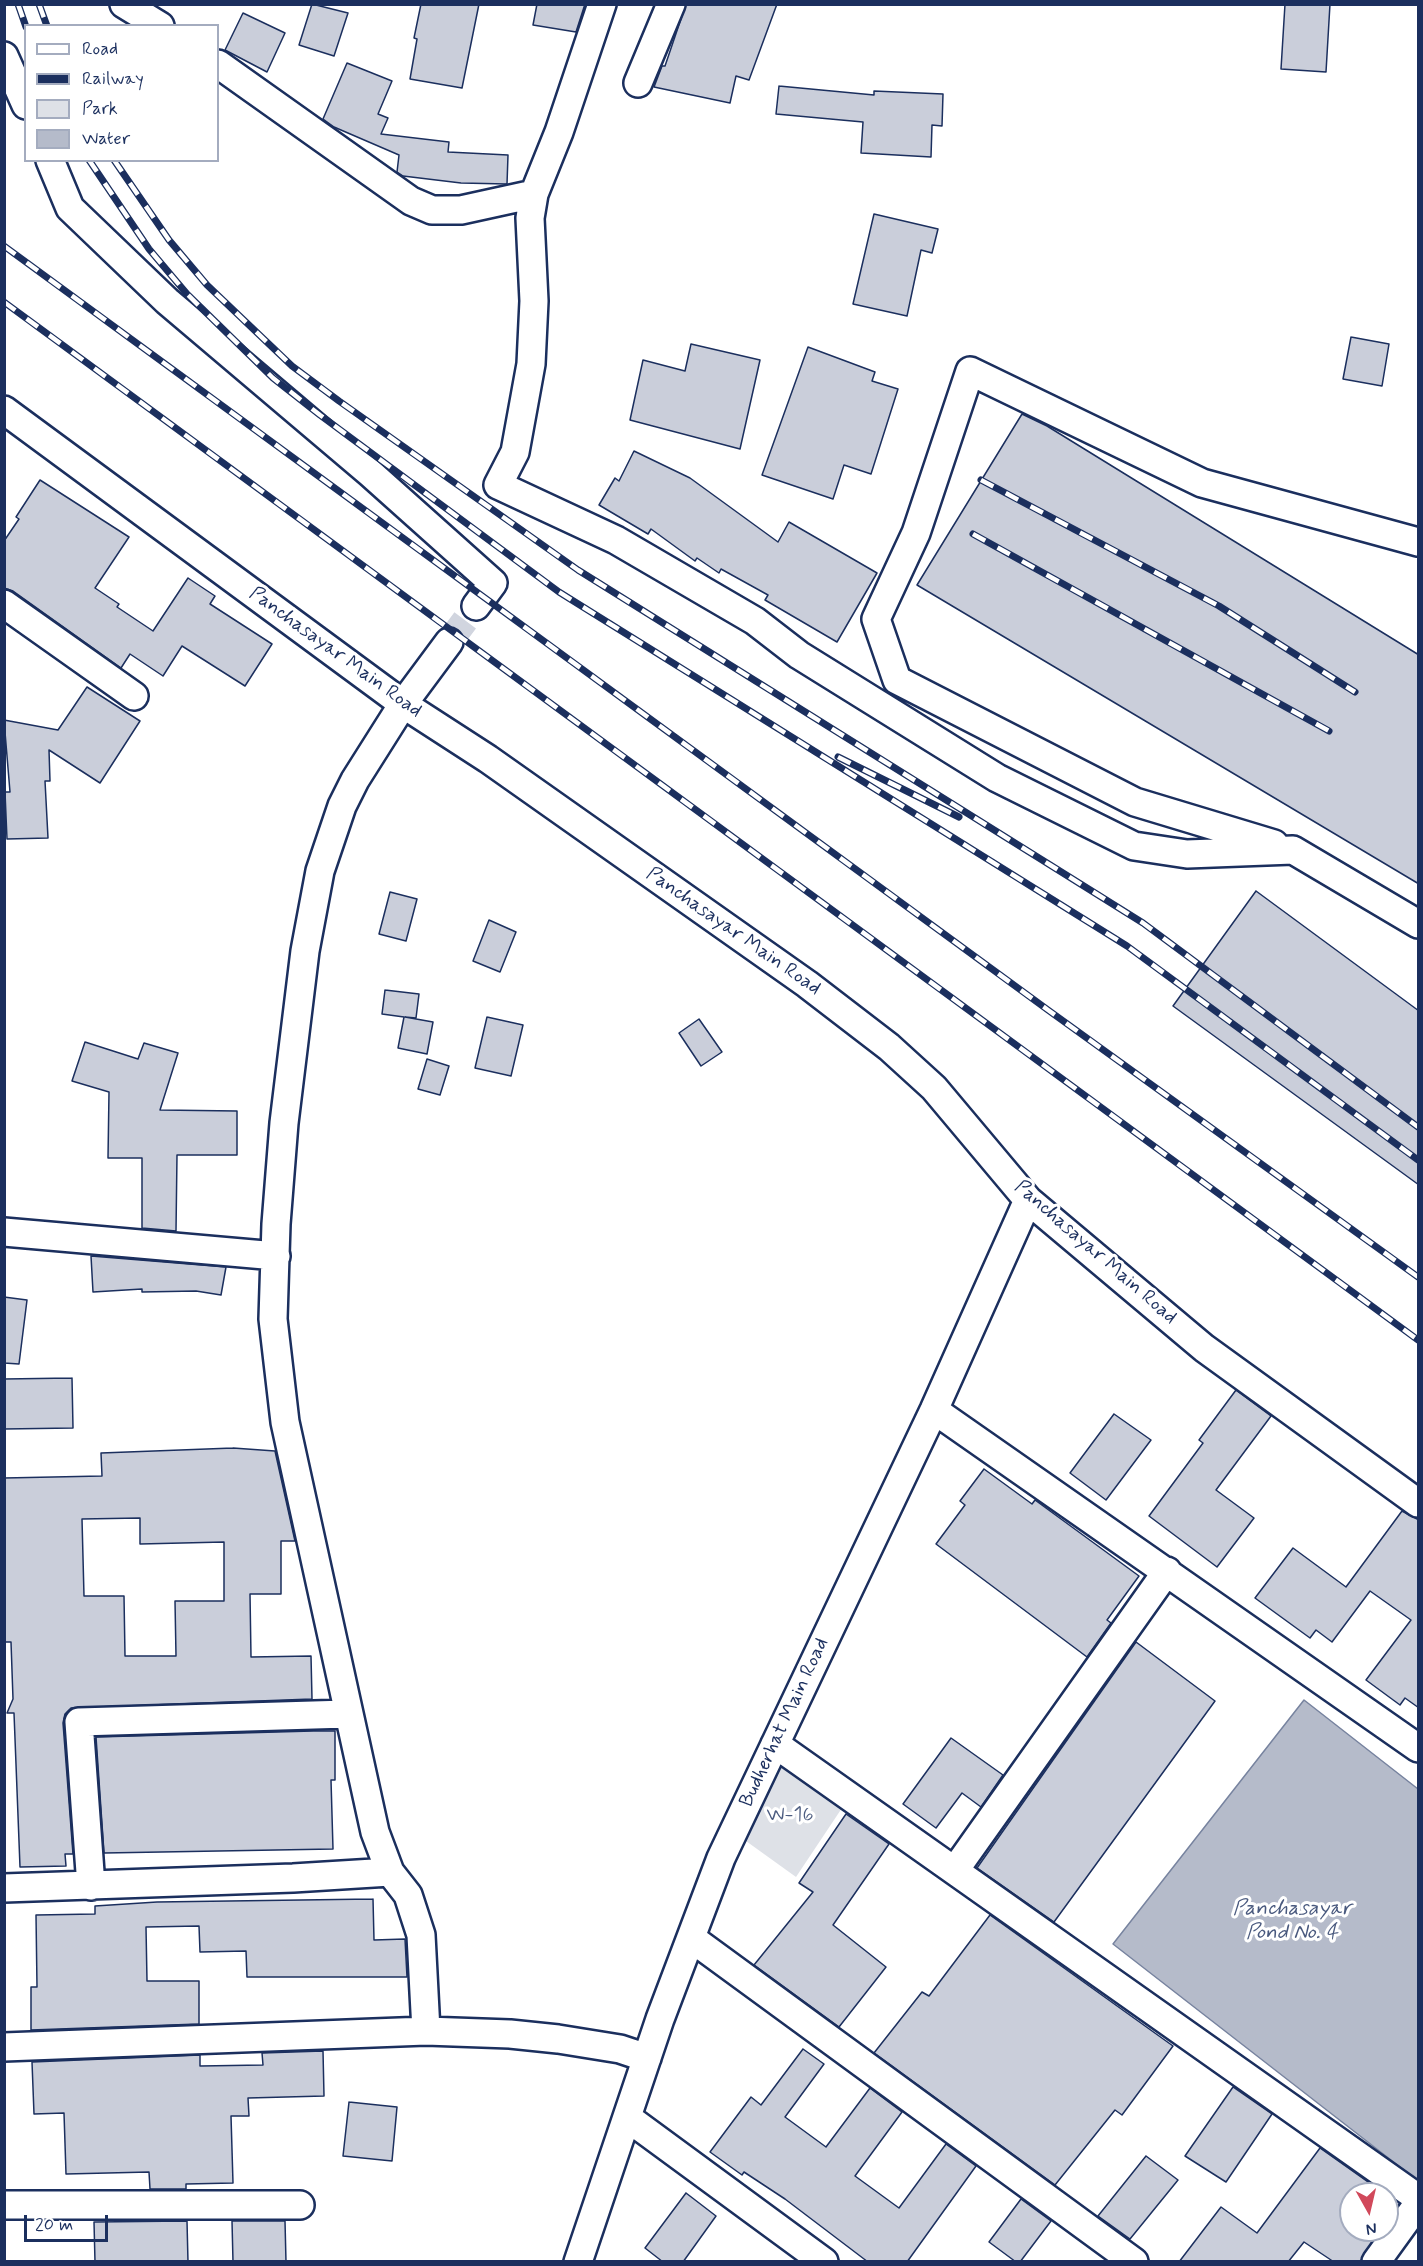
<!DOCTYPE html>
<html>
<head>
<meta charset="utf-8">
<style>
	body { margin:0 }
	#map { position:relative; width:1423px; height:2266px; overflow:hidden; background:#fff; font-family:Mynerve,sans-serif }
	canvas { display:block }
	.frame { position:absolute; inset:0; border:6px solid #1b2f5e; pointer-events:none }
	.legend { position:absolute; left:24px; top:24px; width:195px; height:138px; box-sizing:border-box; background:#fff; border:2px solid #a4acbf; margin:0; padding:8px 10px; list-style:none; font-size:18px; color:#1b2f5e }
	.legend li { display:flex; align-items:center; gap:12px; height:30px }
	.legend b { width:30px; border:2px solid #a4acbf }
	.north { position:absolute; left:1339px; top:2182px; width:60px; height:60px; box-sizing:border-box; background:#fff; border:2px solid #a4acbf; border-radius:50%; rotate:172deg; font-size:16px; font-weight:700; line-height:24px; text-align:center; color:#1b2f5e }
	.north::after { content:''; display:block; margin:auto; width:21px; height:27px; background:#d1495b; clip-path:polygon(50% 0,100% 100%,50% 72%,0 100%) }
	.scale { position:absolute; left:24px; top:2215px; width:84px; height:27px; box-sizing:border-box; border:3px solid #1b2f5e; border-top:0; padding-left:8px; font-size:18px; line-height:21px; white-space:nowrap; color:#1b2f5e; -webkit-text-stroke:4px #fff; paint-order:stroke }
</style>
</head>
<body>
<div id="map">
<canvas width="1423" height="2266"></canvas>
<div class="frame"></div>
<ul class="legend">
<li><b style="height:8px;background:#fff"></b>Road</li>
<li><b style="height:8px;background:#1b2f5e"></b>Railway</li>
<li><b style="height:16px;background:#dee1e7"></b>Park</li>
<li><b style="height:16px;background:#b5bbca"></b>Water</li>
</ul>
<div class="north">N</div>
<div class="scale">20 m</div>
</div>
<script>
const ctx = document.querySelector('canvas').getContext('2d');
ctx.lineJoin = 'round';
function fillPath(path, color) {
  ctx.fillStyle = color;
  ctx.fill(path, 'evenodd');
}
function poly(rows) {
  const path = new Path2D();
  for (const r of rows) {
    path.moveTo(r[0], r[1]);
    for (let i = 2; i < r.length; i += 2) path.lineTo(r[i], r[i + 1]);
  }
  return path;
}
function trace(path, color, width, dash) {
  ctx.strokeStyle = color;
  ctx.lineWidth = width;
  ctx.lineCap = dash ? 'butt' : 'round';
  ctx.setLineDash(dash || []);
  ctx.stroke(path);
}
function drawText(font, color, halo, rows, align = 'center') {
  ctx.font = font + ' Mynerve,sans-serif';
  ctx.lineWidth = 6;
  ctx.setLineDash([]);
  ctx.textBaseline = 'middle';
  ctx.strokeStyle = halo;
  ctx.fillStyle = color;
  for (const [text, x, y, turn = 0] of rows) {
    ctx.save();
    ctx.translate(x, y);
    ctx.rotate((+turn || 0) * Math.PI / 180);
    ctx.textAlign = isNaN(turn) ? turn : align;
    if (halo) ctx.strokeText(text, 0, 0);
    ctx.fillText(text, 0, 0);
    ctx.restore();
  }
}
const green = poly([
	[777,1755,842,1808,796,1877,739,1836]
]);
const water = poly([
	[1304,1700,1418,1789,1418,2181,1113,1944,1304,1700]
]);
const building = poly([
	[312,4,348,13,334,56,299,45,312,4],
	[421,4,479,4,462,88,410,79,417,39,414,38,421,4],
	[537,4,585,4,576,32,533,25,537,4],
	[686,4,777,4,749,80,736,76,730,103,654,87,662,66,665,66,686,4],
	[1285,4,1330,4,1326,72,1281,69,1285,4],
	[243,13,285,33,267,72,225,50,243,13],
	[347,63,392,81,378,114,388,118,381,134,449,142,448,152,508,155,507,184,461,183,403,176,397,172,399,155,334,127,323,119,347,63],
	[779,86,874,95,874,91,943,94,942,126,932,125,931,157,861,153,863,122,776,114,779,86],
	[874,214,938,229,932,253,921,250,907,316,853,304,874,214],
	[1351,337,1389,344,1382,386,1343,379,1351,337],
	[691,344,760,360,740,449,630,420,643,360,685,371,691,344],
	[808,347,875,372,872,381,898,389,871,474,844,465,833,499,762,475,808,347],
	[1022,414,1047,426,1419,655,1419,884,917,585,1022,414],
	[634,451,690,478,778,542,789,522,877,573,837,642,765,600,768,595,721,569,719,573,697,558,695,561,651,529,648,534,599,505,615,478,619,481,634,451],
	[40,480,129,537,95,588,119,604,117,607,153,631,188,578,215,596,210,604,272,644,245,686,182,646,163,676,130,654,121,668,13,591,4,588,4,541,19,519,16,517,40,480],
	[87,687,140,721,100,783,49,750,50,781,45,781,48,838,7,839,5,792,10,792,4,720,58,730,87,687],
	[1256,891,1419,1011,1419,1185,1173,1006,1256,891],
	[390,892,417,899,406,941,379,934,390,892],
	[489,920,516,932,500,972,473,961,489,920],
	[385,990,419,994,416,1018,405,1017,433,1022,427,1054,398,1048,404,1017,382,1014,385,990],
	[487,1017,523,1025,511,1076,475,1068,487,1017],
	[699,1019,722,1052,701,1066,679,1033,699,1019],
	[85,1042,138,1059,144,1043,178,1053,160,1110,237,1111,237,1155,177,1155,176,1231,142,1228,142,1158,108,1158,109,1092,72,1081,85,1042],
	[427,1059,449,1066,440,1095,418,1089,427,1059],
	[91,1256,226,1267,221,1295,196,1291,142,1292,142,1289,93,1292,91,1256],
	[4,1297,27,1300,19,1364,4,1363,4,1297],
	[72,1378,73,1428,4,1429,4,1379,72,1378],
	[1236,1390,1271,1416,1216,1490,1254,1518,1217,1567,1149,1516,1203,1443,1199,1440,1236,1390],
	[1114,1414,1151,1440,1106,1500,1070,1473,1114,1414],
	[233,1448,275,1451,295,1541,281,1541,281,1594,250,1594,251,1657,311,1656,312,1699,71,1708,65,1714,63,1723,73,1854,65,1854,66,1866,20,1867,14,1713,7,1713,13,1699,11,1642,4,1642,4,1478,102,1476,101,1453,233,1448],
	[140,1518,140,1544,224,1542,224,1601,175,1601,176,1656,125,1656,124,1596,84,1596,82,1519,140,1518],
	[984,1469,1032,1504,1035,1500,1139,1576,1107,1620,1111,1623,1087,1657,936,1544,965,1505,960,1501,984,1469],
	[1402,1511,1419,1520,1419,1708,1405,1698,1400,1705,1366,1680,1411,1620,1370,1591,1332,1642,1316,1630,1310,1638,1255,1598,1293,1548,1346,1587,1402,1511],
	[1136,1642,1215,1701,1054,1922,977,1868,1136,1642],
	[313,1731,335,1731,335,1780,331,1780,333,1849,104,1853,96,1737,313,1731],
	[951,1738,1003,1775,981,1807,962,1793,936,1828,903,1804,951,1738],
	[846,1814,889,1844,833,1925,886,1967,839,2027,754,1965,813,1892,799,1883,846,1814],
	[373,1899,374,1940,405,1939,407,1977,247,1977,246,1951,200,1952,199,1926,146,1927,147,1981,199,1981,199,2024,31,2030,31,1987,37,1987,36,1915,95,1914,95,1906,157,1902,373,1899],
	[990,1915,1173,2046,1122,2115,1115,2110,1055,2185,874,2053,922,1992,929,1996,990,1915],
	[803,2049,824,2064,785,2117,826,2147,870,2088,902,2112,855,2176,899,2208,946,2144,976,2166,907,2262,868,2262,785,2199,744,2172,742,2175,710,2152,751,2097,761,2105,803,2049],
	[323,2051,324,2096,248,2098,249,2116,231,2116,233,2183,186,2184,186,2189,150,2189,149,2172,66,2174,64,2113,34,2114,32,2062,200,2055,200,2066,263,2065,262,2053,323,2051],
	[1233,2087,1272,2114,1226,2182,1185,2156,1233,2087],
	[349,2102,397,2107,392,2161,343,2156,349,2102],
	[1320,2148,1385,2194,1351,2194,1351,2230,1380,2230,1360,2262,1334,2262,1304,2242,1288,2262,1179,2262,1221,2207,1257,2233,1320,2148],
	[1146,2156,1178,2180,1130,2239,1098,2216,1146,2156],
	[686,2193,716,2216,683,2262,663,2262,645,2248,686,2193],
	[1021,2199,1051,2221,1020,2262,1016,2262,989,2242,1021,2199],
	[187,2221,188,2262,95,2262,94,2222,187,2221],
	[232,2221,285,2221,286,2262,233,2262,232,2221]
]);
const minorTunnel = poly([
	[449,642,476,606]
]);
const minor = poly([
	[124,4,160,26],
	[602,4,559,132,534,194,530,218,534,301,531,364,515,452,498,485,616,540,755,621,799,655,997,778,1134,846,1187,854,1293,850,1418,924],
	[4,56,26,105],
	[218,64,411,201,432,210,461,210,534,194],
	[638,83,671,4],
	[50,160,70,208,167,301,370,473,493,583,476,606],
	[4,410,403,704,488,759,807,984,889,1047,934,1088,1028,1200,1204,1348,1418,1503],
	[4,604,134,696],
	[1274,844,1135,802,897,680,876,619,916,533,970,371,1202,483,1418,542],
	[4,1232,276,1256],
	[934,1410,1418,1748],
	[775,1744,1418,2198],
	[955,1870,1167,1571],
	[91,1886,79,1722,347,1714],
	[4,1888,293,1878,390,1872],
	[691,1938,1134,2262],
	[426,2031,421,1935,408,1895,390,1872,375,1832,285,1422,273,1319,276,1224,284,1123,305,951,320,871,342,806,355,780,403,704,449,642],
	[4,2047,426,2031,510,2034,558,2039,620,2049,647,2058],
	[628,2118,824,2262],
	[4,2205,300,2205],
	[578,2262,660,2019,721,1858,934,1410,1028,1200],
	[1376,2262,1418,2204]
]);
const rail = poly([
	[18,4,26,27],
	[39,4,47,26],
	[89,160,149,249,187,294,273,378,320,415,559,592,1127,946,1418,1160],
	[114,160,169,240,207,285,292,366,339,401,578,570,1143,923,1418,1127],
	[4,246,1048,1010,1418,1277],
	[4,302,1418,1340],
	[981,480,1219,606,1355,692],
	[973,534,1329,731],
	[838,757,959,817]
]);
const streetNames = [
	["Panchasayar Main Road",335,653,36],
	["Panchasayar Main Road",733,932,35],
	["Panchasayar Main Road",1095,1253,41],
	["Budherhat Main Road",785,1723,-65]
];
const parkNames = [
	["W-16",790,1816]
];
const waterNames = [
	["Panchasayar",1292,1910],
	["Pond No. 4",1292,1934]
];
fillPath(green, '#dee1e7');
fillPath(water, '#b5bbca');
trace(water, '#77839f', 1.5);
fillPath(building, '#caceda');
trace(building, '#1b2f5e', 1.5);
trace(minorTunnel, '#d1d5df', 27, [27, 14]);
trace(minor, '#1b2f5e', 32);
trace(minor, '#fff', 27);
trace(rail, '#1b2f5e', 7);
trace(rail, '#fff', 4.5, [14]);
drawText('20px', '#1b2f5e', '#fff', streetNames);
drawText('20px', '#4c5c80', '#fff', parkNames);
drawText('italic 21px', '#49597e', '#fff', waterNames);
</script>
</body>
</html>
